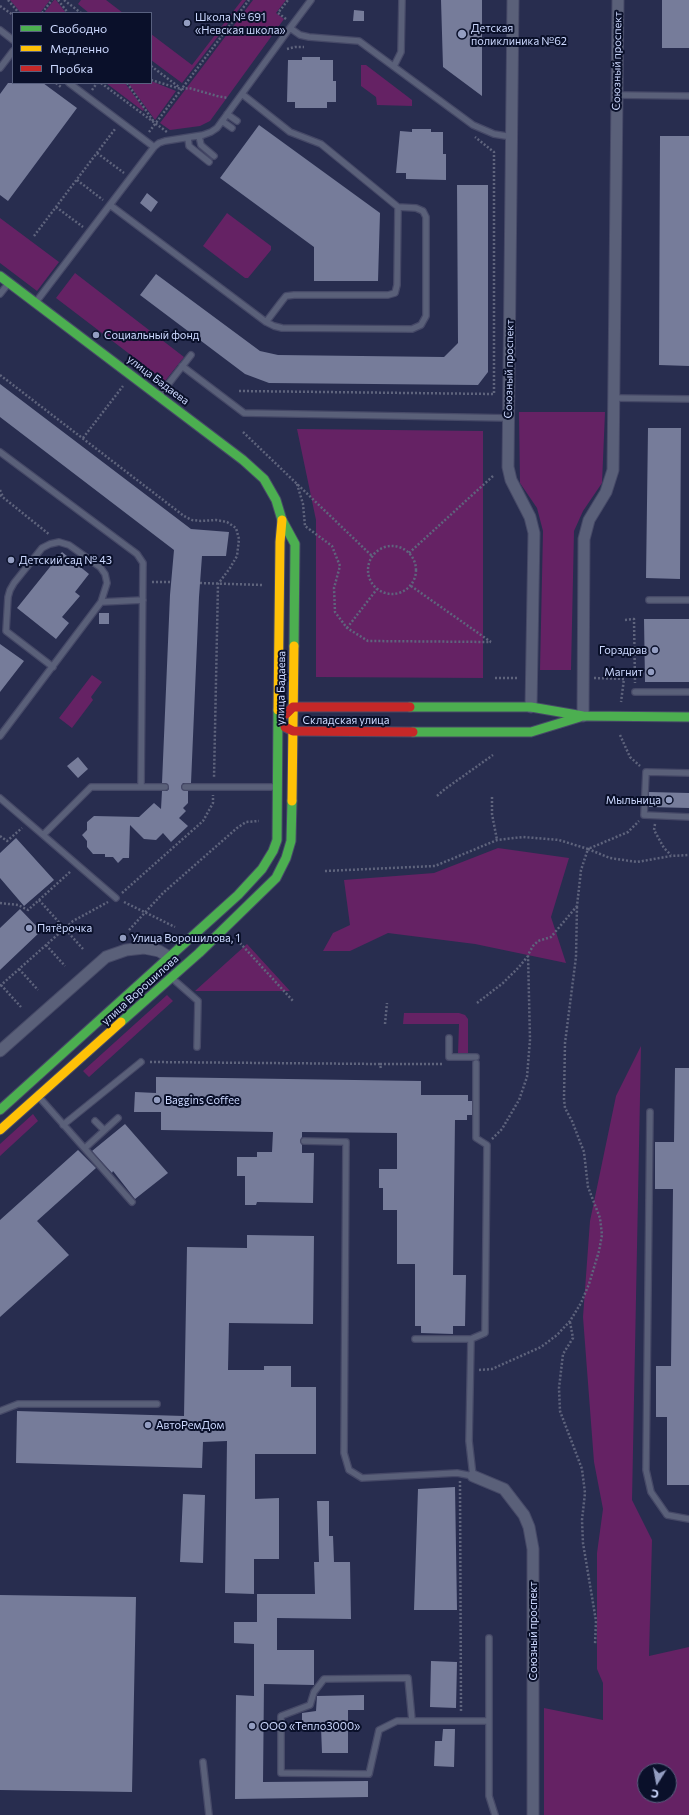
<!DOCTYPE html>
<html>
<head>
<meta charset="utf-8">
<style>
	body { margin:0 }
	#map { position:relative; width:689px; height:1815px; overflow:hidden; background:#282d4f; font-family:Commissioner,sans-serif }
	canvas { display:block }
	.legend { position:absolute; left:12px; top:12px; width:140px; height:72px; box-sizing:border-box; background:#0a102a; border:1px solid #58607f; margin:0; padding:5px 7px; list-style:none; font-size:12px; color:#cdd9ff }
	.legend li { display:flex; align-items:center; gap:8px; height:20px }
	.legend b { width:20px; border:1px solid #58607f }
	.north { position:absolute; left:637px; top:1763px; width:40px; height:40px; box-sizing:border-box; background:#0a102a; border:1px solid #58607f; border-radius:50%; rotate:191deg; font-size:11px; font-weight:700; line-height:16px; text-align:center; color:#cdd9ff }
	.north::after { content:''; display:block; margin:auto; width:14px; height:18px; background:#939dc1; clip-path:polygon(50% 0,100% 100%,50% 72%,0 100%) }
</style>
</head>
<body>
<div id="map">
<canvas width="689" height="1815"></canvas>
<ul class="legend">
<li><b style="height:5px;background:#4caf50"></b>Свободно</li>
<li><b style="height:5px;background:#ffc107"></b>Медленно</li>
<li><b style="height:5px;background:#c62828"></b>Пробка</li>
</ul>
<div class="north">С</div>
</div>
<script>
const ctx = document.querySelector('canvas').getContext('2d');
ctx.lineJoin = 'round';
function fillPath(path, color) {
  ctx.fillStyle = color;
  ctx.fill(path, 'evenodd');
}
function poly(rows) {
  const path = new Path2D();
  for (const r of rows) {
    if (r.length === 3) {
      path.moveTo(r[0] + r[2], r[1]);
      path.arc(r[0], r[1], r[2], 0, 2 * Math.PI);
      continue;
    }
    path.moveTo(r[0], r[1]);
    for (let i = 2; i < r.length; i += 2) path.lineTo(r[i], r[i + 1]);
  }
  return path;
}
function trace(path, color, width, dash) {
  ctx.strokeStyle = color;
  ctx.lineWidth = width;
  ctx.lineCap = dash ? 'butt' : 'round';
  ctx.setLineDash(dash || []);
  ctx.stroke(path);
}
function drawText(font, color, halo, rows, align = 'center') {
  ctx.font = font + ' Commissioner,sans-serif';
  ctx.lineWidth = 4;
  ctx.setLineDash([]);
  ctx.textBaseline = 'middle';
  ctx.strokeStyle = halo;
  ctx.fillStyle = color;
  for (const [text, x, y, turn = 0] of rows) {
    ctx.save();
    ctx.translate(x, y);
    ctx.rotate((+turn || 0) * Math.PI / 180);
    ctx.textAlign = isNaN(turn) ? turn : align;
    if (halo) ctx.strokeText(text, 0, 0);
    ctx.fillText(text, 0, 0);
    ctx.restore();
  }
}
const green = poly([
	[10,0,50,0,40,13,21,13],
	[54,0,56,0,66,13,44,13],
	[81,0,106,0,123,13,89,13,78,4],
	[242,0,246,0,182,83,151,60,151,34,192,65],
	[253,0,286,0,276,13,284,19,210,121,200,126,170,130,160,123],
	[361,65,366,65,412,100,412,106,377,105,376,97,361,86],
	[151,81,176,91,155,120,128,83,151,83],
	[106,83,125,83,144,109,143,111],
	[227,213,271,246,271,250,248,278,245,278,203,246],
	[0,218,59,262,37,291,0,263],
	[75,273,184,357,165,381,56,298],
	[519,412,605,412,602,483,583,511,574,531,571,670,540,670,543,531,537,508,520,483],
	[297,429,483,431,483,678,316,677,316,520],
	[92,675,102,682,91,697,93,700,72,728,59,718],
	[498,848,569,858,551,917,566,963,475,944,388,933,350,951,323,951,333,933,350,925,344,880,434,873],
	[247,944,290,991,195,991],
	[167,995,173,1001,89,1077,83,1071],
	[404,1013,459,1013,465,1015,468,1019,468,1053,458,1054,459,1024,403,1024],
	[641,1046,632,1500,652,1540,649,1656,689,1647,689,1815,544,1815,544,1708,603,1720,603,1683,597,1669,597,1553,603,1509,594,1462,583,1317,590,1221,616,1096],
	[645,1771,669,1771,669,1795,645,1795],
	[33,1114,38,1121,0,1156,0,1144]
]);
const building = poly([
	[441,0,482,0,482,96,443,67],
	[662,0,689,0,689,48,662,48],
	[354,10,364,11,364,21,353,21],
	[302,57,320,57,320,60,333,60,333,81,336,81,336,102,327,102,327,108,295,108,295,102,287,102,288,60,302,60],
	[8,83,43,83,77,108,8,201,0,195,0,94],
	[259,125,380,213,378,281,314,281,314,247,220,178],
	[412,129,431,129,431,132,443,132,443,154,446,154,446,180,406,179,406,173,396,173,400,131,412,132],
	[660,136,689,136,689,366,659,365],
	[457,185,488,185,488,372,478,385,269,383,245,374,140,295,156,274,260,351,278,355,444,357,458,343],
	[147,193,158,202,151,212,140,203],
	[0,384,191,529,229,532,226,556,202,556,199,597,191,783,183,783,181,787,183,790,188,791,188,803,183,808,186,811,179,818,188,826,171,842,163,833,156,840,144,839,130,825,129,858,123,858,118,863,113,857,105,857,105,854,93,854,87,847,87,841,82,835,87,830,87,822,94,816,139,817,154,803,161,809,162,791,167,791,169,789,167,784,162,783,170,595,174,550,0,417],
	[648,428,681,428,680,579,646,578],
	[62,552,89,574,75,592,80,596,62,617,69,623,56,639,17,608],
	[99,613,109,613,109,624,99,624],
	[644,619,689,619,689,682,645,682],
	[0,644,24,661,0,692],
	[78,757,88,769,78,778,67,766],
	[649,792,689,793,689,808,649,807],
	[16,838,54,880,24,906,0,878,0,853],
	[20,909,41,931,0,970,0,928],
	[675,1068,689,1068,689,1485,667,1485,667,1417,656,1417,656,1366,671,1366,673,1189,655,1189,655,1142,674,1142],
	[156,1077,421,1081,421,1095,468,1095,468,1101,472,1101,472,1115,467,1115,467,1120,455,1120,453,1275,466,1275,465,1326,453,1326,453,1334,421,1333,421,1326,415,1326,415,1264,397,1264,397,1210,383,1210,383,1188,379,1188,379,1169,397,1169,397,1133,302,1132,302,1137,300,1141,302,1145,302,1153,314,1153,313,1203,257,1202,256,1205,245,1205,245,1176,237,1176,237,1157,257,1157,257,1152,272,1152,273,1132,161,1130,161,1112,134,1112,135,1092,156,1093],
	[125,1124,168,1173,135,1199,113,1171,112,1173,92,1151],
	[78,1150,96,1168,37,1221,69,1255,0,1317,0,1220],
	[247,1235,314,1236,313,1324,229,1323,228,1370,264,1370,264,1366,291,1366,291,1387,316,1387,316,1454,255,1454,255,1499,279,1498,279,1559,254,1559,254,1594,225,1593,227,1441,203,1442,202,1468,16,1463,17,1411,184,1416,187,1247,247,1248],
	[455,1487,457,1610,414,1610,418,1489],
	[183,1494,205,1495,203,1563,180,1562],
	[317,1501,329,1501,329,1536,333,1536,334,1562,350,1562,351,1619,277,1618,277,1650,314,1650,314,1685,264,1684,263,1782,368,1781,368,1797,235,1799,236,1695,254,1696,254,1644,234,1643,234,1622,257,1622,257,1594,315,1594,314,1562,319,1562],
	[0,1595,136,1597,132,1792,0,1790],
	[431,1661,457,1662,456,1708,430,1707],
	[364,1695,364,1710,348,1710,348,1753,322,1753,321,1727,302,1727,302,1713,316,1711,317,1696],
	[443,1729,455,1729,454,1767,434,1766,435,1741,442,1741]
]);
const path = poly([
	[8,0,19,13],
	[58,0,68,13],
	[64,0,81,13],
	[0,6,13,15],
	[42,13,52,0],
	[286,19,278,13,288,0],
	[287,49,295,47,304,47],
	[151,66,179,87],
	[151,80,181,89,189,88,217,96,228,98],
	[56,83,61,87],
	[101,83,167,132],
	[127,83,154,122],
	[92,90,97,83],
	[149,132,249,0],
	[97,153,124,173],
	[77,180,103,200],
	[56,207,83,227],
	[34,236,115,129],
	[0,375,184,516,192,520,201,521,216,520,227,522,236,528,239,539,237,556,230,568,218,584,214,778],
	[239,391,494,394,494,152,475,137],
	[243,432,373,557],
	[83,438,123,386],
	[297,484,303,504,305,526,332,546,340,566,334,588,335,612,347,628,368,641,491,642],
	[0,490,3,497],
	[0,495,50,535],
	[392,570,24],
	[409,553,493,476],
	[152,582,171,582],
	[200,583,262,585],
	[411,586,491,642],
	[625,620,634,619,635,683],
	[347,628,377,589],
	[495,678,519,678],
	[594,678,624,679,621,702],
	[620,735,630,757,640,766],
	[437,796,445,789,493,755],
	[492,797,492,814,497,840],
	[655,824,654,830,664,848,671,855],
	[0,836,7,841,22,828],
	[325,871,435,866,497,840,523,837,559,840,588,849,628,832,639,821],
	[122,893,203,821,213,803,213,795],
	[39,900,83,949],
	[124,902,175,927],
	[0,903,18,905,28,910,71,871],
	[129,930,163,893,237,828,246,822,259,821],
	[240,943,294,1002],
	[46,945,65,966],
	[19,969,38,990],
	[1,985,21,1007],
	[0,986,73,921,108,902],
	[477,1003,503,983,519,967,528,956],
	[385,1024,387,1003],
	[150,1062,380,1064,381,1069],
	[380,1064,443,1064],
	[492,1139,502,1129,519,1100,527,1077,530,1040,528,955,533,946,538,941,551,937,577,906,581,870,588,849,610,858,637,862,671,856,689,855],
	[570,1322,573,1338,563,1354,559,1388,560,1411,582,1469,585,1493,582,1520,583,1543,596,1621,595,1645],
	[479,1370,492,1369,541,1347,557,1335,570,1321,581,1303,589,1284,599,1251,602,1235,600,1218,588,1187,584,1152,572,1121,565,1108,564,1099,565,1043,576,957,577,906],
	[460,1481,461,1712]
]);
const lane = poly([
	[290,28,311,0],
	[0,30,13,40],
	[394,66,401,52,402,0],
	[0,68,13,51],
	[69,83,154,147],
	[617,95,689,96],
	[227,114,237,121],
	[222,121,232,128],
	[199,136,201,145,214,156],
	[188,138,189,146,209,162],
	[110,205,266,322,274,326,282,328,412,329,421,325,426,316,426,217,423,211,416,208,398,207,321,144,290,132,242,94],
	[0,294,8,284],
	[36,302,154,147,159,143,165,141,203,135,211,132,217,128,290,28,300,35,309,37,359,41,473,125,494,134,512,137],
	[266,322,282,301,286,296,294,295,388,295,395,293,397,285,398,207],
	[182,366,244,413,509,418],
	[159,396,191,355],
	[614,398,689,399],
	[0,452,137,554,143,563,141,787,165,787],
	[649,600,689,600],
	[53,667,6,631,8,597,10,590,14,583,42,548,50,544,59,542,69,545,100,567,105,574,107,583,101,602],
	[635,692,689,692],
	[0,736,101,602,143,600],
	[689,773,646,772,644,815,689,817],
	[185,787,277,787],
	[0,798,43,835],
	[116,898,43,835,91,787,141,787],
	[173,979,198,1001,197,1047],
	[449,1038,449,1057,476,1057],
	[39,1097,132,1202],
	[650,1112,646,1470,651,1492,667,1515,689,1519],
	[95,1121,104,1130],
	[63,1125,141,1062],
	[304,1141,346,1142,344,1453,349,1470,362,1478,457,1473,473,1476,469,1441,471,1339],
	[85,1148,118,1118],
	[415,1339,471,1339,485,1333,487,1145,476,1138,476,1063],
	[0,1411,18,1404,157,1404],
	[489,1638,489,1796,495,1815],
	[412,1720,408,1678,324,1679,314,1692,310,1705,281,1716,281,1773,369,1774,379,1730,397,1721,489,1721],
	[203,1762,209,1815]
]);
const street = poly([
	[513,0,508,467,511,480,530,517,534,533,531,707],
	[583,716,584,539,589,520,606,492,613,470,618,0],
	[0,1051,106,957,126,950,144,948,159,951,169,957],
	[473,1476,504,1489,524,1515,529,1527,533,1549,533,1815]
]);
const fast = poly([
	[0,276,243,460,264,479,276,500,282,520,295,544,294,646],
	[410,707,531,707,583,716,689,717],
	[413,732,531,732,580,717],
	[121,1022,199,953,276,878,286,858,291,841,292,801],
	[0,1110,238,895,262,869,273,851,277,840,278,710]
]);
const slow = poly([
	[278,710,280,542,282,520],
	[292,801,294,646],
	[0,1130,121,1022]
]);
const jam = poly([
	[286,714,293,707,410,707],
	[285,727,293,731,413,732]
]);
const markers = [
	[187,23,4,"#939dc1"],
	[462,34,5,"#939dc1"],
	[96,335,4,"#939dc1"],
	[11,560,4,"#939dc1"],
	[655,650,4,"#939dc1"],
	[651,672,4,"#939dc1"],
	[669,800,4,"#939dc1"],
	[29,928,4,"#939dc1"],
	[123,938,4,"#939dc1"],
	[157,1100,4,"#939dc1"],
	[148,1425,4,"#939dc1"],
	[252,1726,4,"#939dc1"]
];
const poiNames = [
	["Школа № 691",195,17],
	["«Невская школа»",195,30],
	["Детская",471,28],
	["поликлиника №62",471,41],
	["Социальный фонд",104,335],
	["Детский сад № 43",19,560],
	["Горздрав",647,650,"right"],
	["Магнит",643,672,"right"],
	["Мыльница",661,800,"right"],
	["Пятёрочка",37,928],
	["Улица Ворошилова, 1",131,938],
	["Baggins Coffee",165,1100],
	["АвтоРемДом",156,1425],
	["ООО «Тепло3000»",260,1726]
];
const streetNames = [
	["Союзный проспект",617,61,-89],
	["Союзный проспект",509,369,-89],
	["улица Бадаева",158,380,37],
	["улица Бадаева",281,688,-89],
	["Складская улица",346,720],
	["улица Ворошилова",140,990,-42],
	["Союзный проспект",533,1631,-90]
];
fillPath(green, '#652264');
fillPath(building, '#767c9a');
trace(lane, '#464967', 8);
trace(street, '#464967', 13);
trace(fast, '#464967', 11);
trace(slow, '#464967', 11);
trace(jam, '#464967', 11);
trace(path, '#5f647d', 2.5, [2, 2]);
trace(lane, '#5a6079', 5.5);
trace(street, '#5a6079', 11);
trace(fast, '#4caf50', 9);
trace(slow, '#ffc107', 9);
trace(jam, '#c62828', 9);
for (const [x, y, r, color] of markers) {
  const dot = new Path2D();
  dot.arc(x, y, r, 0, 2 * Math.PI);
  ctx.fillStyle = color;
  ctx.fill(dot);
  trace(dot, '#0a102a', 1.5);
}
drawText('11px', '#cdd9ff', '#0a102a', poiNames, 'left');
drawText('11px', '#cdd9ff', '#0a102a', streetNames);
</script>
</body>
</html>
